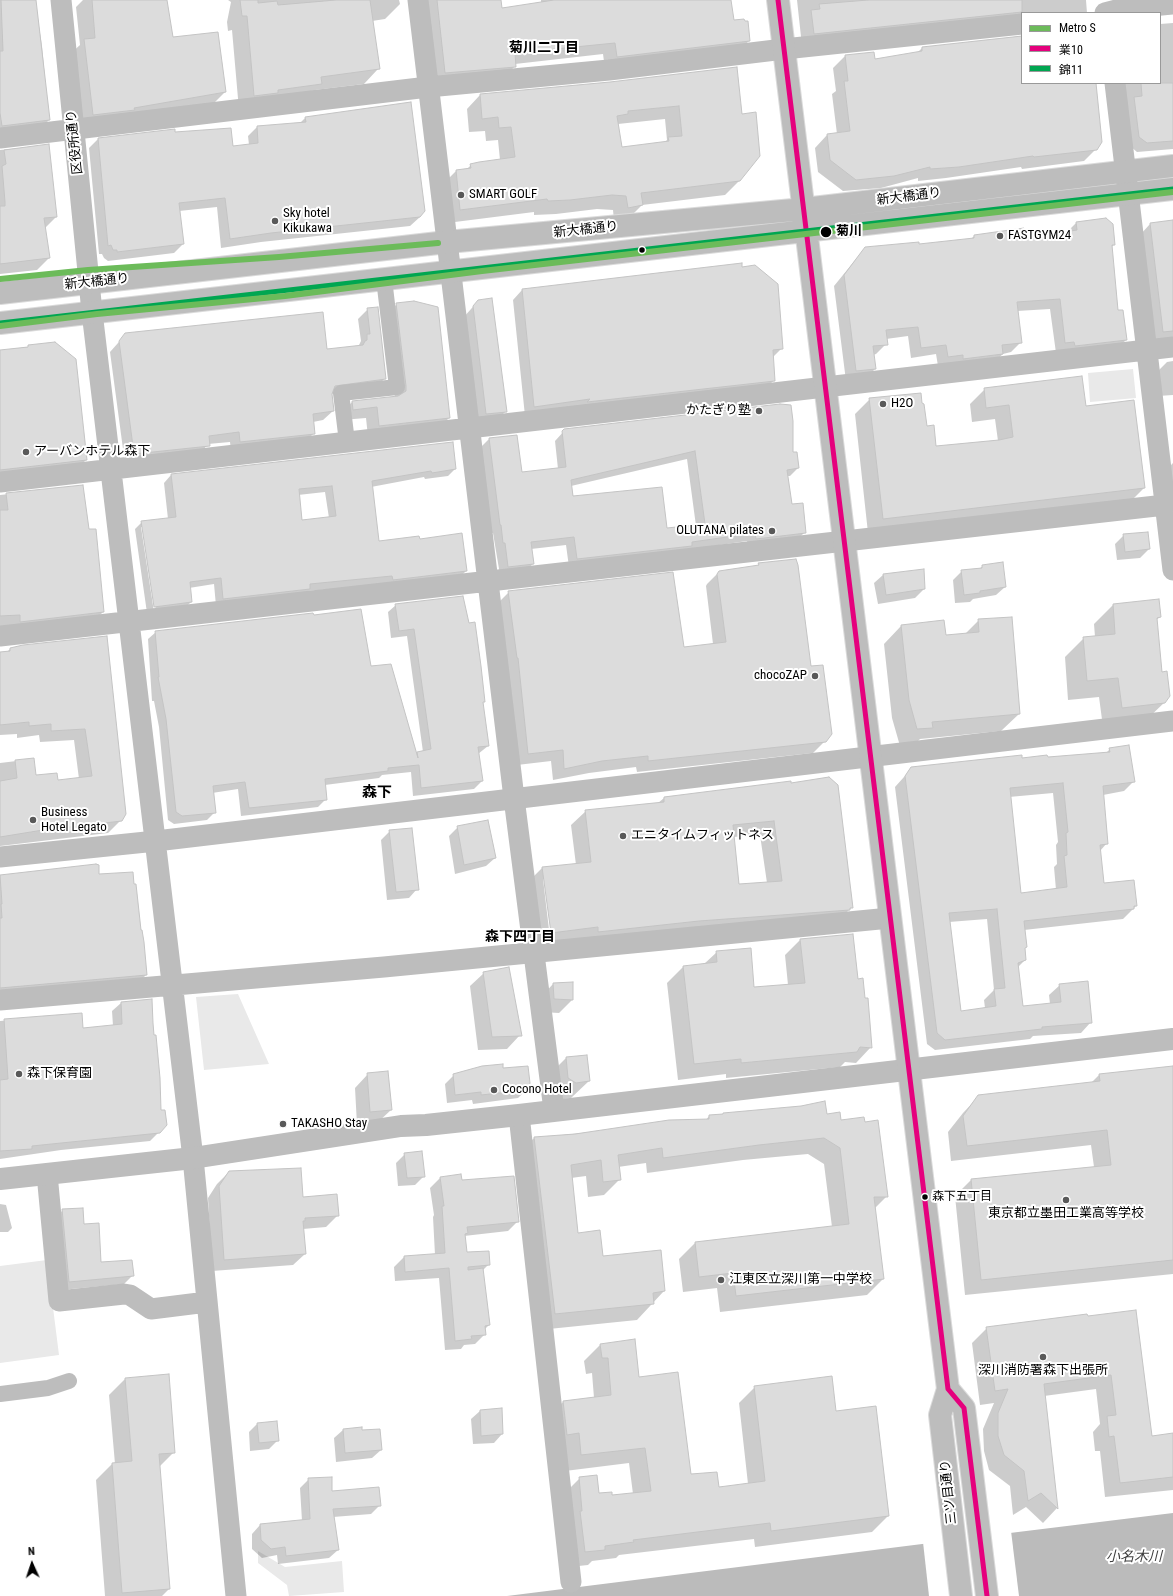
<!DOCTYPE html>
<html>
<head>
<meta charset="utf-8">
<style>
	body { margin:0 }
	#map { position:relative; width:1173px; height:1596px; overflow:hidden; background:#fff; font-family:"Roboto Condensed","Noto Sans JP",sans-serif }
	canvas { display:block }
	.legend { position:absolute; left:1021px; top:12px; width:140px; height:72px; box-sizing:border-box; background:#fff; border:1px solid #999; margin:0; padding:5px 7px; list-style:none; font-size:12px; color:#000 }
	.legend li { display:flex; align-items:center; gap:8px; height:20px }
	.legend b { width:20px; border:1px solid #999 }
	.north { position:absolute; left:12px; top:1544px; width:40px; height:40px; -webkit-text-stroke:3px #fff; paint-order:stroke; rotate:357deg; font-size:11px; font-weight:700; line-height:16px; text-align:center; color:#000 }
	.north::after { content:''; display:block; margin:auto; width:14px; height:18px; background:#000; clip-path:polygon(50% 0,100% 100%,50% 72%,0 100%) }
</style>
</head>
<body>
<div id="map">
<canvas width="1173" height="1596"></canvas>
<ul class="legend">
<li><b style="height:5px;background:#6cbb5a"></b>Metro S</li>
<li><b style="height:5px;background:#e5007d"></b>業10</li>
<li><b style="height:5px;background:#00a651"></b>錦11</li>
</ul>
<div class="north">N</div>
</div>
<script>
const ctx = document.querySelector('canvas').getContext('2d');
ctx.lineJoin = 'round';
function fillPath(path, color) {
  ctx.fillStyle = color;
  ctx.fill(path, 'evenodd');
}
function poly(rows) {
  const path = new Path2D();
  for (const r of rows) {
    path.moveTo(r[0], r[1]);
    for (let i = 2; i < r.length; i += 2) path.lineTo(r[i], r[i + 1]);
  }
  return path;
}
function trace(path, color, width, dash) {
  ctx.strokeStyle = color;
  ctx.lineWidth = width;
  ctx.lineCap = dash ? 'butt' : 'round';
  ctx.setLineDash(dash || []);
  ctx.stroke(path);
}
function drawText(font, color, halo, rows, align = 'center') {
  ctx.font = font + ' "Roboto Condensed","Noto Sans JP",sans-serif';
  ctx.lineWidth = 4;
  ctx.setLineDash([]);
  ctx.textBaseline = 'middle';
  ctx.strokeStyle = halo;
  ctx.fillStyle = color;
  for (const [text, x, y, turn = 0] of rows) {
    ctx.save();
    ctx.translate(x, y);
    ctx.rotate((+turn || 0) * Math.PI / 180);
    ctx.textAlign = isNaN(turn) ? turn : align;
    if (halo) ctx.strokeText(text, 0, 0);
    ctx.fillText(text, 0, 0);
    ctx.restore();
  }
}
const green = poly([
	[1133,369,1136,398,1090,402,1088,373],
	[238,994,269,1064,204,1070,196,997],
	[47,1260,59,1355,0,1363,0,1266],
	[258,1551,285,1567,342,1561,344,1592,289,1596,287,1585,258,1563]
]);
const water = poly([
	[1173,1513,1173,1596,507,1596,1018,1532]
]);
const pier = poly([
	[1011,1531,1019,1596,929,1596,923,1542]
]);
const shadow = poly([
	[0,0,35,0,42,46,49,120,38,131,0,136],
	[83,0,166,0,172,38,225,92,210,107,78,130,69,55,80,45,76,7],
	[228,0,399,0,400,4,385,19,372,21,378,69,364,84,315,90,239,110,232,30,228,31,227,22,231,2],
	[422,0,500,0,501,9,541,4,541,0,730,0,733,21,744,22,749,41,736,53,605,69,603,54,515,64,515,66,503,79,433,85],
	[797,0,1086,0,1087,13,1022,13,1022,36,1019,29,802,46],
	[1173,23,1173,149,1137,152,1130,146,1124,83,1160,83,1160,24],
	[1022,36,1022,83,1095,83,1096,149,1084,161,1022,169,1021,167,946,178,918,181,918,178,881,188,843,191,818,172,815,148,827,135,837,134,832,94,836,91,833,68,845,56,874,60,917,53,922,48],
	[736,68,740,180,725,195,642,205,628,219,614,221,613,210,597,209,556,214,534,215,534,212,447,223,442,185,456,171,466,170,471,165,500,160,498,140,486,141,485,131,469,132,467,109,480,95,610,83],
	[665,119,667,140,665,142,621,148,618,124],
	[305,118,420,217,410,226,261,242,221,248,217,207,179,211,183,244,174,253,108,261,104,258,102,254,99,254,89,148,98,139,174,133,232,147,249,145,248,136,257,127,300,123],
	[48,145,56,217,45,228,49,258,37,270,0,274,0,150],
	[1173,221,1173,351,1155,346,1140,235,1150,224],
	[1076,223,1114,245,1111,247,1117,311,1126,340,1116,350,1056,353,1050,309,1017,311,1021,342,1011,352,1003,354,992,364,938,366,936,354,911,358,908,336,886,339,886,344,876,354,873,355,875,369,865,379,846,381,834,286,865,248,918,246,971,239,974,236,1024,239,1066,233],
	[730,265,741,268,782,348,772,358,774,380,765,390,525,416,513,300,522,290],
	[479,300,506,411,495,422,475,424,463,318],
	[397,304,449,418,438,429,368,437,366,418,342,420,341,414,352,402,395,398,386,315],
	[368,309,385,378,376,388,331,394,333,411,323,420,313,422,314,433,304,443,231,451,230,442,208,444,199,455,125,464,110,352,126,334,326,350,358,347,361,341,358,319],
	[55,343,86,460,74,472,0,480,0,351],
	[1173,361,1173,395,1158,396,1157,372,1167,362],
	[985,389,1085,407,1144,488,1129,503,868,533,855,414,870,399,926,427,935,447,998,441,995,419,972,422,970,404],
	[565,430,792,453,798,468,790,476,787,476,792,506,804,533,796,541,748,547,747,541,569,567,566,545,531,549,533,564,524,572,500,575,493,533,492,533,481,447,489,439,521,474,558,469,555,441],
	[687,459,696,526,666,529,573,497,571,486],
	[1173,463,1173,558,1163,473],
	[455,469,448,476,425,479,424,477,371,487,378,542,419,540,466,571,459,578,308,591,302,596,216,606,214,584,189,588,191,602,184,609,147,613,135,529,142,522,168,519,164,483,171,475],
	[325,492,329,518,302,521,298,495],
	[141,527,143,527,156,611,154,612],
	[82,486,88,530,103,612,91,624,0,627,0,495],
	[1124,535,1149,549,1140,558,1117,560,1115,544],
	[759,564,810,667,825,741,813,753,637,772,636,767,589,773,553,780,551,761,517,765,497,604,509,592,683,648,713,644,706,586,707,584,719,572,756,567],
	[983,566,1005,587,996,595,973,599,970,602,955,603,953,580,962,571,979,569],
	[923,570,924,589,915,598,878,604,874,583,883,575],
	[1114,604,1160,617,1156,620,1165,702,1145,721,1103,727,1099,697,1068,700,1065,657,1084,638,1095,637,1094,624],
	[396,605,484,701,482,703,488,746,478,754,482,781,474,789,413,796,411,772,382,775,379,778,325,785,326,799,318,807,241,816,238,789,212,793,215,812,207,820,174,824,168,820,159,727,154,701,152,701,148,639,156,632,370,667,416,754,423,752,407,636,391,638,388,612],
	[979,620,1019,714,1001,731,920,739,914,745,900,746,892,718,884,644,901,626,944,621,945,636,965,634],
	[106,637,121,820,108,833,0,846,0,763,33,759,35,776,57,781,79,779,74,740,40,742,39,735,17,738,17,734,0,735,0,653,6,653,10,649],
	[1110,749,1134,781,1124,791,1103,795,1107,843,1100,851,1103,884,1136,906,1123,919,1024,930,1025,960,1018,967,1022,1007,1050,1004,1049,995,1060,985,1091,1022,1081,1033,1033,1036,1030,1039,935,1050,927,1044,895,787,912,768,1106,753],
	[1053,793,1058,842,1056,845,1057,864,1054,867,1056,890,1020,894,1009,797],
	[987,919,994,990,984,1000,985,1008,960,1012,949,922],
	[790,783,852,907,835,924,537,947,528,882,542,868,576,865,571,825,586,811,658,803,664,798],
	[760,835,767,883,739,885,733,837],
	[543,879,545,879,552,938,550,938],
	[458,827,495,858,486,866,455,874,449,836],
	[390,831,417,889,409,898,387,900,381,840],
	[96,865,98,875,146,975,137,984,0,995,0,876],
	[800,940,857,980,871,1047,856,1063,845,1062,840,1067,726,1078,726,1074,678,1080,667,983,683,967,704,964,717,952,753,988,788,985,785,955],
	[484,973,520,1035,507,1049,478,1050,470,986],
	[553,984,572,1000,559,1013,541,1012,540,998],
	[121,1003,160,1111,159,1132,150,1141,61,1150,0,1159,0,1021,81,1014,82,1029,113,1026,112,1011],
	[566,1058,589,1081,571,1098,558,1100,548,1076],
	[1173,1067,1173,1274,965,1295,955,1196,971,1180,1094,1167,1091,1145,951,1161,948,1132,963,1113,979,1096,1091,1083,1099,1075],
	[502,1069,527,1089,518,1098,473,1104,472,1100,447,1103,445,1084,454,1075],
	[368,1074,391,1110,377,1123,357,1125,355,1088],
	[723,1114,826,1115,841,1121,887,1196,875,1208,883,1279,867,1295,720,1312,717,1288,683,1292,679,1259,695,1243,832,1227,824,1164,808,1154,743,1160,647,1173,646,1163,618,1167,620,1179,604,1195,588,1197,586,1176,571,1178,577,1234,602,1257,664,1291,637,1320,539,1330,518,1154,534,1138,706,1120,709,1116],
	[405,1154,424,1176,415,1185,398,1186,396,1163],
	[229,1172,302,1198,338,1215,326,1227,303,1229,305,1254,293,1265,212,1271,208,1198,217,1184],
	[440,1178,461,1182,518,1221,508,1231,464,1236,466,1253,489,1264,482,1271,489,1325,485,1329,485,1334,475,1344,464,1345,461,1349,445,1350,439,1278,395,1281,394,1267,404,1257,435,1255,433,1217,434,1215,430,1188],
	[0,1204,6,1205,12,1228,8,1232,0,1232],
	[63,1210,83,1225,100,1264,133,1275,124,1284,61,1290,54,1219],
	[1087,1315,1151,1437,1173,1434,1173,1490,1105,1497,1100,1451,1095,1451,1093,1432,1100,1424,1096,1389,1044,1396,1057,1508,1043,1523,1026,1507,1013,1515,1010,1486,989,1470,984,1451,983,1429,994,1403,980,1405,972,1343,987,1328],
	[600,1345,638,1378,690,1476,718,1488,748,1484,739,1403,755,1387,836,1412,888,1516,872,1532,755,1547,754,1539,619,1555,616,1558,592,1561,588,1565,569,1567,564,1494,580,1478,598,1494,612,1496,633,1494,629,1463,565,1471,547,1418,563,1402,594,1398,592,1373,586,1374,584,1361],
	[125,1379,174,1452,159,1467,169,1589,162,1596,105,1596,96,1480,112,1464,115,1464,109,1395],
	[480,1411,502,1434,494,1443,473,1444,471,1419],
	[257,1424,278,1440,269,1449,250,1451,249,1432],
	[343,1430,361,1431,381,1450,372,1458,336,1462,334,1438],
	[309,1479,331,1492,380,1505,371,1514,333,1517,338,1550,329,1558,278,1564,277,1555,262,1558,252,1549,252,1534,260,1525,302,1521,300,1488]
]);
const building = poly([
	[1,0,36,0,50,120,2,126,0,113,0,51,3,51,1,0],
	[92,0,167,0,173,37,218,32,226,92,134,108,135,110,93,115,84,39,95,38,92,0],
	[240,0,258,0,258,3,277,1,278,5,336,0,370,0,380,69,321,77,322,84,278,90,278,93,254,96,247,16,242,16,240,0],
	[437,0,501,0,502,8,554,0,731,0,734,20,744,19,745,21,748,21,750,41,617,57,615,43,515,53,516,67,445,73,437,0],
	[868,0,1022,0,1022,12,814,34,811,10,820,9,819,4,868,0],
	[1022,36,1022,83,1096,83,1102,142,1097,150,1034,157,1033,156,959,167,930,169,930,167,894,176,856,180,830,160,827,134,850,131,844,81,848,81,845,55,874,52,875,59,922,51,922,47,1022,36],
	[737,67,742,114,756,112,760,156,740,181,641,193,643,205,628,208,626,196,612,195,570,200,548,201,547,199,460,210,456,170,471,168,470,164,479,162,515,157,511,127,499,128,498,117,482,119,480,94,610,82,737,67],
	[679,106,682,136,668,137,669,141,622,147,617,116,628,114,628,111,679,106],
	[1141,83,1173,83,1173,141,1147,143,1139,137,1134,97,1142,96,1141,83],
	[411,102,425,211,420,217,271,233,230,239,225,198,179,203,184,244,117,252,117,250,113,250,111,245,108,246,98,138,175,129,175,132,231,128,233,146,258,143,257,126,306,122,305,117,411,102],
	[49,144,57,217,44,218,50,258,0,264,0,206,5,206,5,202,2,166,6,164,4,150,49,144],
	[1106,218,1113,224,1115,245,1112,245,1118,310,1123,310,1127,340,1075,346,1074,342,1065,343,1060,299,1017,302,1022,343,1002,345,1003,354,963,359,963,355,948,357,946,345,921,348,918,327,886,330,888,345,873,346,876,369,856,371,844,275,865,247,919,242,919,244,974,238,974,235,1024,228,1025,238,1077,230,1076,222,1106,218],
	[1173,220,1173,331,1163,332,1150,223,1173,220],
	[742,263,742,267,755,265,778,284,783,349,773,350,775,381,587,402,590,399,534,407,522,289,742,263],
	[492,298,507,412,486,414,473,306,478,300,492,298],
	[414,301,438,307,450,418,379,426,377,407,353,410,352,401,398,396,406,391,406,386,396,303,414,301],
	[378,307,386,379,335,386,332,394,334,411,313,414,315,434,240,442,239,432,209,436,210,446,134,454,119,341,125,333,323,312,327,349,363,345,365,341,367,340,367,334,370,334,367,308,378,307],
	[55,342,76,359,87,460,0,470,0,350,28,347,28,345,55,342],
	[1082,376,1086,406,1134,400,1145,488,883,519,869,398,921,393,922,403,924,404,927,426,934,425,936,446,999,440,1013,437,1009,405,986,408,984,388,1082,376],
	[780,404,791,405,793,421,793,452,797,452,799,468,787,470,792,504,803,503,806,533,756,539,755,533,692,542,692,546,577,559,574,537,531,542,534,564,508,567,505,543,503,543,501,525,500,525,489,438,517,435,522,472,566,467,562,431,564,429,780,404],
	[695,451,705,524,667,528,662,487,573,496,571,480,695,451],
	[453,442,456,469,432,473,431,471,372,481,379,541,419,536,420,539,462,533,467,571,393,580,392,576,310,584,310,589,223,599,221,578,190,582,192,602,154,607,141,521,176,517,171,474,453,442],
	[332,486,336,516,302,520,299,489,332,486],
	[83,485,89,529,96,529,104,612,20,622,20,615,0,616,0,510,8,510,6,493,83,485],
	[1148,532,1150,549,1125,552,1123,534,1148,532],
	[796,559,798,565,811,666,823,665,832,734,826,742,648,761,648,756,602,761,564,769,563,750,528,754,518,658,517,658,508,591,673,572,684,647,726,642,717,574,719,571,759,565,758,563,796,559],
	[1003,562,1006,587,980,591,980,593,964,595,961,570,982,568,982,565,1003,562],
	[924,569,925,589,886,595,883,574,924,569],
	[463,596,469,623,475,622,481,666,485,702,483,702,489,746,478,747,483,781,421,788,419,765,388,768,388,771,325,779,327,800,249,808,245,782,213,786,216,813,182,816,176,812,166,719,158,677,159,677,155,631,313,613,314,615,361,609,371,666,391,664,418,758,417,752,431,749,414,629,399,631,395,604,463,596],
	[1159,599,1161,617,1157,618,1162,672,1167,671,1170,696,1165,703,1122,708,1118,678,1087,681,1083,637,1115,634,1113,604,1159,599],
	[1012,617,1020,714,932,722,933,728,917,729,909,700,901,625,944,620,946,635,979,632,978,619,1012,617],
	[107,636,126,814,122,821,43,830,0,837,0,781,17,778,15,760,34,758,36,775,57,773,58,780,92,776,85,729,51,731,51,724,29,726,29,722,0,725,0,652,10,651,10,648,23,645,107,636],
	[1129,745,1135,782,1103,786,1108,844,1100,845,1104,883,1134,880,1137,906,1134,906,1134,909,1024,921,1027,947,1025,948,1026,960,1018,963,1023,1006,1061,1002,1059,984,1088,981,1092,1023,1042,1027,1042,1029,945,1040,937,1033,905,776,911,767,1022,755,1022,758,1047,755,1048,757,1110,752,1109,748,1129,745],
	[1063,783,1068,832,1066,833,1067,855,1064,856,1067,887,1021,893,1010,788,1063,783],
	[997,909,1005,988,994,989,996,1006,961,1011,949,913,997,909],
	[829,777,838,785,853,908,850,908,850,910,699,921,598,932,598,927,551,933,542,867,591,862,585,810,664,802,664,797,791,781,791,783,829,777],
	[774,821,782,881,739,884,733,825,774,821],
	[488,820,496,858,464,865,457,826,488,820],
	[412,828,419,890,396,892,389,830,412,828],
	[96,864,99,865,99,874,133,872,134,884,136,884,141,930,142,930,144,942,147,975,0,988,0,918,2,918,1,904,2,904,0,875,96,864],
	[853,934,858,979,863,978,865,998,868,998,872,1048,860,1047,857,1052,741,1063,741,1059,694,1064,683,966,717,962,716,951,751,948,754,987,805,983,800,939,853,934],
	[509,967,522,1036,492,1037,483,972,509,967],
	[573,982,573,1000,554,999,553,983,573,982],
	[152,999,153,1023,154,1035,156,1035,160,1078,161,1110,165,1110,167,1125,160,1133,71,1142,32,1146,32,1149,0,1151,0,1080,8,1079,4,1019,82,1013,83,1028,122,1024,121,1002,152,999],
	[587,1055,590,1081,576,1083,568,1078,566,1057,587,1055],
	[503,1064,503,1068,528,1066,530,1083,528,1090,481,1095,481,1092,455,1095,453,1074,482,1066,503,1064],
	[1173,1066,1173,1260,981,1280,971,1179,1111,1165,1107,1130,967,1146,963,1116,978,1095,1100,1081,1099,1074,1173,1066],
	[388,1071,392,1110,370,1112,367,1073,388,1071],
	[825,1101,827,1114,840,1112,841,1120,864,1117,865,1122,878,1120,888,1197,874,1197,884,1279,736,1296,733,1273,699,1277,695,1242,849,1224,840,1148,824,1138,759,1145,663,1158,662,1148,618,1155,621,1180,603,1182,601,1160,571,1165,578,1233,600,1230,603,1256,661,1250,665,1291,653,1293,654,1304,555,1314,534,1137,575,1134,669,1120,709,1119,709,1115,723,1114,723,1113,801,1106,825,1101],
	[422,1151,425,1177,407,1178,404,1153,422,1151],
	[301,1168,303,1197,337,1194,339,1216,305,1218,305,1221,303,1221,306,1254,224,1260,219,1186,229,1171,301,1168],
	[461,1174,462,1180,514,1176,519,1222,467,1227,468,1233,465,1234,467,1252,489,1251,490,1265,468,1267,468,1270,483,1268,490,1325,485,1326,486,1335,471,1336,472,1339,455,1341,449,1268,405,1272,404,1256,445,1253,442,1206,444,1206,440,1177,461,1174],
	[83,1208,84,1224,99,1223,101,1262,132,1260,134,1276,69,1282,62,1209,83,1208],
	[1136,1310,1152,1436,1173,1433,1173,1477,1120,1483,1114,1436,1109,1437,1107,1416,1116,1415,1111,1375,1044,1384,1058,1509,1041,1493,1028,1501,1024,1471,1004,1455,998,1436,998,1413,1008,1389,995,1391,986,1327,1087,1314,1088,1316,1136,1310],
	[635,1339,639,1377,678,1372,691,1474,717,1472,719,1487,765,1481,754,1386,832,1376,836,1411,876,1406,889,1516,771,1531,770,1523,633,1540,634,1542,605,1546,605,1550,585,1552,580,1511,582,1511,579,1477,597,1475,599,1493,612,1492,612,1495,651,1491,645,1448,581,1455,579,1433,567,1435,563,1401,611,1395,608,1358,602,1358,600,1344,635,1339],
	[169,1374,175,1453,159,1454,170,1589,122,1593,112,1463,132,1461,125,1378,169,1374],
	[502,1408,503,1434,481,1436,480,1410,502,1408],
	[277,1421,279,1441,259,1443,257,1423,277,1421],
	[362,1427,362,1430,380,1429,382,1450,345,1453,343,1429,362,1427],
	[332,1477,332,1491,379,1487,381,1506,333,1509,339,1550,286,1556,285,1547,271,1549,261,1540,260,1524,310,1519,308,1478,332,1477]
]);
const pedestrian = poly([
	[347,442,341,393,397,387,384,279],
	[0,1394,48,1388,69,1381]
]);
const minor = poly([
	[61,0,92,312,193,1158,236,1596],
	[418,0,514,798,554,1110],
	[1105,13,1120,9,1173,4],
	[1115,83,1173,570],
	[0,138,428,87,609,70,784,49,1022,24],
	[0,482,1173,347],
	[0,636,1165,505],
	[0,857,156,841,1173,721],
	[0,1000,384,967,890,918],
	[519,1115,571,1582],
	[47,1174,59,1301,124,1294,130,1295,151,1309,207,1302]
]);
const tertiary = poly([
	[0,1179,193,1158,401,1126,426,1125,519,1115,1173,1039]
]);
const primary = poly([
	[778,0,948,1389,940,1415,961,1596],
	[0,293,447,242,804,209,1173,166],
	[0,323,1173,189],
	[948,1389,964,1408,987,1596]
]);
const bus1 = poly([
	[778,0,948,1389,964,1408,987,1596]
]);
const bus2 = poly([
	[0,323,1173,189]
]);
const metro1 = poly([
	[0,279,88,270,279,257,438,243],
	[0,326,97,314,285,296,482,271,1173,192]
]);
const markers = [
	[461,195,4,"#595959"],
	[275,221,4,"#595959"],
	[826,232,6,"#000"],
	[1000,236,4,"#595959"],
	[642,250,3.5,"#000"],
	[883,404,4,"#595959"],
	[759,411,4,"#595959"],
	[26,452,4,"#595959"],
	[772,531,4,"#595959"],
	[815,676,4,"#595959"],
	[33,820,4,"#595959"],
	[623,836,4,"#595959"],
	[19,1074,4,"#595959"],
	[494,1090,4,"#595959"],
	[283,1124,4,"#595959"],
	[925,1197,3.5,"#000"],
	[1066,1200,4,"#595959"],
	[721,1280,4,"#595959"],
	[1043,1357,4,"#595959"]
];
const busNames = [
	["森下五丁目",932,1197]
];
const streetNames = [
	["区役所通り",75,142,-96],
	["新大橋通り",909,197,-7],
	["新大橋通り",586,230,-6],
	["新大橋通り",97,282,-6],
	["三ツ目通り",949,1492,-96]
];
const poiNames = [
	["SMART GOLF",469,195],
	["Sky hotel",283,214],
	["Kikukawa",283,229],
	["FASTGYM24",1008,236],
	["H2O",891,404],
	["かたぎり塾",751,411,"right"],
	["アーバンホテル森下",34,452],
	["OLUTANA pilates",764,531,"right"],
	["chocoZAP",807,676,"right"],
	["Business",41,813],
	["Hotel Legato",41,828],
	["エニタイムフィットネス",631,836],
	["森下保育園",27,1074],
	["Cocono Hotel",502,1090],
	["TAKASHO Stay",291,1124],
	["東京都立墨田工業高等学校",1066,1214,"center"],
	["江東区立深川第一中学校",729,1280],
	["深川消防署森下出張所",1043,1371,"center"]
];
const stopNames = [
	["菊川",836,232]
];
const neighbourhoodNames = [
	["菊川二丁目",544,48],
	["森下四丁目",520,937]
];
const waterNames = [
	["小名木川",1134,1557]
];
const quarterNames = [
	["森下",377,793]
];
fillPath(green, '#e9e9e9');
fillPath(water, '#bbb');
fillPath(pier, '#fff');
fillPath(shadow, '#0003');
fillPath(building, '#dcdcdc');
trace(building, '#c4c4c4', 1);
trace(primary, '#dbdbdb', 24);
trace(pedestrian, '#bdbdbd', 16);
trace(minor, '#bdbdbd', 21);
trace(tertiary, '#bdbdbd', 22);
trace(primary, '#bdbdbd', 22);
trace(bus1, '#e5007d', 5);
trace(bus2, '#00a651', 5);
trace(metro1, '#6cbb5a', 6);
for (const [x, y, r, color] of markers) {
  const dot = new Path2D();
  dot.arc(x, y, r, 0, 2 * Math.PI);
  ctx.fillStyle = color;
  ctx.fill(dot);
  trace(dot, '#fff', 1.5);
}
drawText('12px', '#000', '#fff', busNames, 'left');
drawText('13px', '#000', '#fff', streetNames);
drawText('13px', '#000', '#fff', poiNames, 'left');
drawText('bold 13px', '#000', '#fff', stopNames, 'left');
drawText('bold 14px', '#000', '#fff', neighbourhoodNames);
drawText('italic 14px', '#3f3f3f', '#fff', waterNames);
drawText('bold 15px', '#000', '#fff', quarterNames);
</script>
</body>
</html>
